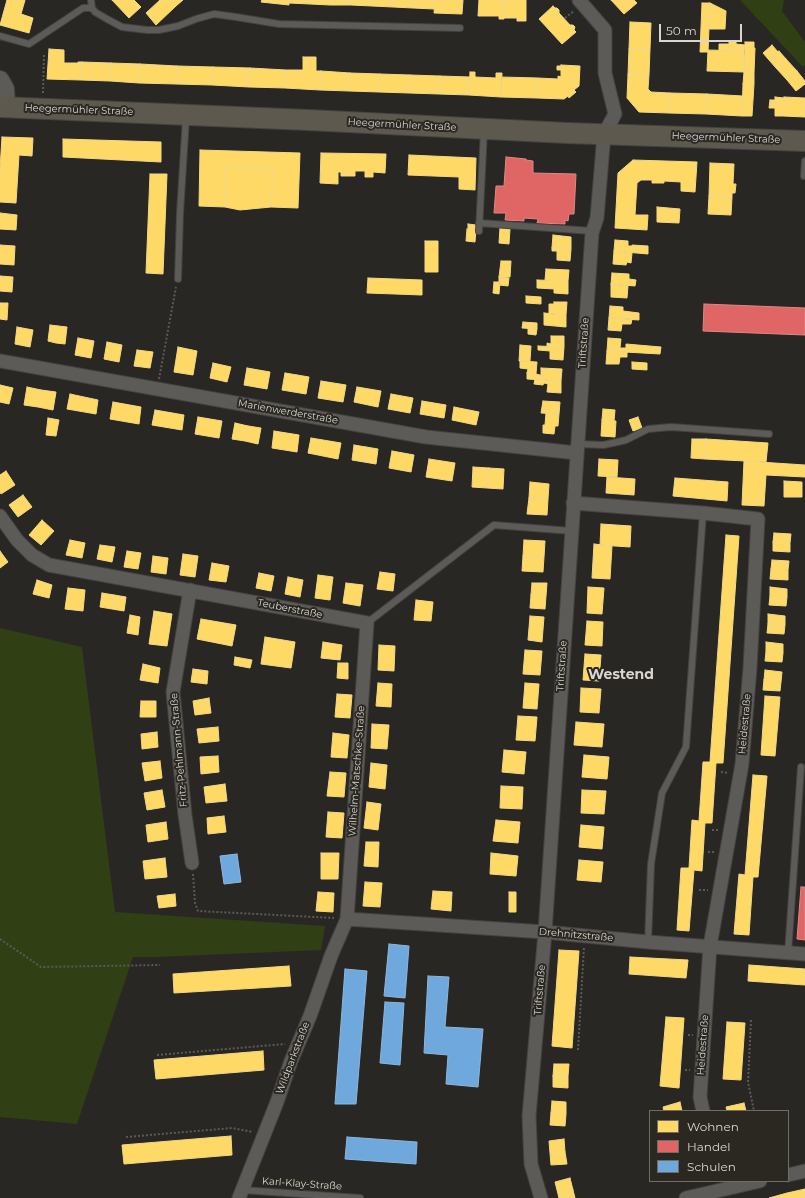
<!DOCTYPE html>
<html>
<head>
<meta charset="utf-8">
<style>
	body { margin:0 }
	#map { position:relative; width:805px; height:1198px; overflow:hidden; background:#292724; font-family:Montserrat,sans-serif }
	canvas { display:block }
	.legend { position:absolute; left:649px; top:1110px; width:140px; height:72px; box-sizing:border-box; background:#2b2822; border:1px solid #706d68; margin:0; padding:5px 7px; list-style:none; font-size:12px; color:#d8d5d2 }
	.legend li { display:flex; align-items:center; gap:8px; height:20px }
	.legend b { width:20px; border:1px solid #706d68 }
	.scale { position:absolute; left:659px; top:24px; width:83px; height:18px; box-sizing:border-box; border:2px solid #d8d5d2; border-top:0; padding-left:5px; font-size:12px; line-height:14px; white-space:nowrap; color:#d8d5d2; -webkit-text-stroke:3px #2b2822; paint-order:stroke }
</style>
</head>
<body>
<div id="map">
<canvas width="805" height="1198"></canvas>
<ul class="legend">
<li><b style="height:11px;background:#ffd966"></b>Wohnen</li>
<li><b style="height:11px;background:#e06666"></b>Handel</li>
<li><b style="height:11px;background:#6fa8dc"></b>Schulen</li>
</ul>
<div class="scale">50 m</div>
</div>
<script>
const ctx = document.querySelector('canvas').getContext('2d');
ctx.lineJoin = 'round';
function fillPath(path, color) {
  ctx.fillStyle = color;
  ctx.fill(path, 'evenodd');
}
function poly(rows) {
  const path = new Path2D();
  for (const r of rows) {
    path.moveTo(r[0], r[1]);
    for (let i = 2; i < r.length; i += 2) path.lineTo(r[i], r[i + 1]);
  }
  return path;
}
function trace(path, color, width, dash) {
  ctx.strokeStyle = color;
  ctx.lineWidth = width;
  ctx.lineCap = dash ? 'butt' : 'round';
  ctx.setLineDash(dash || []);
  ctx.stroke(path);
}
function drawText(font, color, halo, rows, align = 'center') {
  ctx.font = font + ' Montserrat,sans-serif';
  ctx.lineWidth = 4;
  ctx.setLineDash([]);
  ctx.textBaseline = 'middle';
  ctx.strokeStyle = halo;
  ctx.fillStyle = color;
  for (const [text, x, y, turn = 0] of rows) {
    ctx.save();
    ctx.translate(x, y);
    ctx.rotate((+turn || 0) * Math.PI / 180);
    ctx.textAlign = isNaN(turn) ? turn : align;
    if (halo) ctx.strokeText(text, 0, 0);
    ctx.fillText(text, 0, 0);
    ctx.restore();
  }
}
const green = poly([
	[740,0,784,0,782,11,805,42,805,65,803,67],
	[0,628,82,647,115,912,325,926,321,950,156,957,133,957,77,1124,0,1117]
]);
const homes = poly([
	[7,0,25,0,21,14,33,18,29,33,0,25,7,0],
	[112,0,134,0,141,7,129,18,112,0],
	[160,0,170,0,176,6,156,25,146,13,160,0],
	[170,0,183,0,176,6,170,0],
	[262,0,289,0,289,5,261,2,262,0],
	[289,0,310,0,310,4,289,3,289,0],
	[310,0,331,0,330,5,310,4,310,0],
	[331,0,351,0,351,5,330,5,331,0],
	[351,0,372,0,372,6,351,5,351,0],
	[372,0,393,0,393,7,372,6,372,0],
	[393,0,414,0,413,8,393,7,393,0],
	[414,0,435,0,434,9,413,8,414,0],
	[435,0,463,0,462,14,434,13,435,0],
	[479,0,504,0,504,19,499,19,499,16,478,16,479,0],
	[504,0,526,0,526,21,517,21,517,18,504,18,504,0],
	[611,0,634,0,637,3,624,14,611,0],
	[702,3,710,3,708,52,700,52,702,3],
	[710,3,726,11,725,29,709,29,710,3],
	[553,6,555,8,557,8,559,10,559,13,570,25,573,25,575,27,574,30,576,32,562,44,539,19,553,6],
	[630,22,651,23,650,49,629,49,630,22],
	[729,41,736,41,736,44,745,45,744,51,719,50,719,44,729,44,729,41],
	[745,42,754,42,754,48,745,47,745,42],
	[772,45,778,52,769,60,763,53,772,45],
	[745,47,755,48,754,73,744,72,745,47],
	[49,49,64,50,64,63,78,63,78,62,82,62,81,80,47,79,49,49],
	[629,49,650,49,649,75,628,75,629,49],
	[708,50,744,51,744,72,707,71,708,50],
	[779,51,786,59,776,68,769,60,779,51],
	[303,57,316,57,316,71,321,71,320,90,285,88,286,70,303,70,303,57],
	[786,59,797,71,787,80,776,68,786,59],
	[82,62,111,63,110,81,81,80,82,62],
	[111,63,140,64,139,83,110,81,111,63],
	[140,64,177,66,176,84,139,83,140,64],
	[561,65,580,66,579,86,574,90,576,92,569,98,568,96,564,99,537,98,538,78,558,79,558,76,561,77,561,70,557,70,557,66,561,66,561,65],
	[177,66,213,67,212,85,176,84,177,66],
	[213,67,250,68,249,87,212,85,213,67],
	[250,68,286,70,285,88,249,87,250,68],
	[321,71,350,73,349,91,320,90,321,71],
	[797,71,805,81,805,84,796,91,787,80,797,71],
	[470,72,475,72,475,77,496,78,496,73,502,73,501,97,469,95,470,72],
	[744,72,754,73,754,84,743,84,744,72],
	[350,73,380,74,379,92,349,91,350,73],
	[380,74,410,75,409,93,379,92,380,74],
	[410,75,440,76,439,94,409,93,410,75],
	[628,75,649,75,648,89,651,92,670,93,669,113,639,112,627,98,628,75],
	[440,76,470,77,469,95,439,94,440,76],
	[501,77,538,78,537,98,501,97,501,77],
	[743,84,754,84,752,116,742,116,743,84],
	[670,93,707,94,706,114,669,113,670,93],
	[707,94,743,96,742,116,706,114,707,94],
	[775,97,784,98,783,116,775,116,775,97],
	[784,97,805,98,805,117,783,116,784,97],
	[770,100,775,100,775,108,769,108,770,100],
	[2,137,33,138,32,156,19,155,16,203,0,202,0,169,2,137],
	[63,139,161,142,161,162,63,157,63,139],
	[200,150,300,153,298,208,271,207,273,170,226,167,225,207,199,206,200,150],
	[321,153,386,154,385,173,373,172,373,177,365,177,365,171,355,171,355,176,341,176,341,172,338,172,338,184,320,183,321,153],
	[409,155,476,158,475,190,459,189,459,177,408,175,409,155],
	[633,160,697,162,695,192,681,191,681,182,664,181,664,183,652,183,652,180,641,180,637,183,635,215,648,215,647,230,615,228,618,173,633,160],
	[710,163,734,164,733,184,736,184,735,193,732,193,732,197,709,196,710,163],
	[226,167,273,170,271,207,240,210,225,207,226,167],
	[150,174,167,174,163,274,146,273,150,174],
	[709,196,732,197,731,215,708,214,709,196],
	[657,207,680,209,679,223,657,222,657,207],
	[0,213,17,215,16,230,0,229,0,213],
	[468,224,476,225,476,230,468,229,468,224],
	[500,228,510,229,509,244,499,243,500,228],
	[467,229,476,230,475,242,466,241,467,229],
	[553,235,571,237,571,249,552,248,553,235],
	[615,240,628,241,628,246,632,246,632,245,648,246,648,254,614,251,615,240],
	[425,241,438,241,438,272,425,272,425,241],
	[0,245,15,246,14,265,0,264,0,245],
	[552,248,571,249,570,261,557,260,557,251,552,251,552,248],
	[614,251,632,253,631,263,627,262,626,265,613,264,614,251],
	[501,261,511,261,510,277,499,277,501,261],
	[546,269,569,270,568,281,545,280,546,269],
	[612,273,629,274,629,279,636,280,635,286,611,284,612,273],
	[0,276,13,277,12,292,0,291,0,276],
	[499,277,509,278,508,286,499,285,499,277],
	[368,278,422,280,422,295,367,293,368,278],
	[537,280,568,281,568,294,554,293,554,289,537,288,537,280],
	[494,282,500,282,499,294,493,293,494,282],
	[611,284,628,286,627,298,611,297,611,284],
	[526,296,541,297,541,304,526,303,526,296],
	[554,302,567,302,566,315,549,314,549,304,554,304,554,302],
	[0,303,8,303,7,320,0,319,0,303],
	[610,306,623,307,623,311,639,313,639,320,609,318,610,306],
	[544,313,566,315,566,327,544,325,544,313],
	[609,318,632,319,631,324,622,324,621,331,608,330,609,318],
	[523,322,537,323,537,329,522,328,523,322],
	[50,325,58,326,56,343,48,341,50,325],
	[58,326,67,327,65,344,56,343,58,326],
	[17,327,33,330,30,347,15,344,17,327],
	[528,328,537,329,536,335,528,334,528,328],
	[551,336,564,336,564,347,547,346,547,343,551,344,551,336],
	[78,338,94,341,91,358,75,355,78,338],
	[608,338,621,339,620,348,626,348,626,344,661,347,660,354,607,351,608,338],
	[107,342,122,345,119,362,104,359,107,342],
	[520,345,531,346,530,361,519,361,520,345],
	[538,346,564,347,563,360,550,359,550,351,538,350,538,346],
	[178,347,197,351,193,375,174,372,178,347],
	[137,350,153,352,150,368,134,366,137,350],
	[607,351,627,352,627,357,620,357,619,364,606,364,607,351],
	[520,361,537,362,536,374,527,373,528,369,520,368,520,361],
	[632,362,647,363,647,370,632,369,632,362],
	[213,363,231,367,227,382,210,378,213,363],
	[247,368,270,372,267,389,244,385,247,368],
	[541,368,562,369,561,381,544,380,544,376,541,376,541,368],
	[285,373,297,375,294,392,282,390,285,373],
	[527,373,536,374,544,376,544,380,527,379,527,373],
	[297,375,309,377,306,394,294,392,297,375],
	[535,379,561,381,561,393,547,392,548,384,544,383,543,385,534,384,535,379],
	[321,381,346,385,343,402,318,398,321,381],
	[0,385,13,388,9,404,0,402,0,385],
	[27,387,41,390,38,407,24,405,27,387],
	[357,387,381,391,378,407,354,402,357,387],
	[41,390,56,392,53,410,38,407,41,390],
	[70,394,98,400,96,414,67,409,70,394],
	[391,394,413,398,410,413,388,409,391,394],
	[422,401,446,405,444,418,420,414,422,401],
	[543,401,560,402,559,414,541,413,543,401],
	[113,402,141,407,139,424,110,419,113,402],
	[454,407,479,412,476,425,452,420,454,407],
	[603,409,615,410,614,421,602,420,603,409],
	[155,410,184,415,182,430,152,425,155,410],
	[546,413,559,414,558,426,555,426,554,434,543,433,543,425,545,425,546,413],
	[198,417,222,421,219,438,195,434,198,417],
	[638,417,642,428,633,431,629,420,638,417],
	[48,418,59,420,56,436,46,435,48,418],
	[602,420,616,421,615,437,601,436,602,420],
	[235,423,248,426,245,441,232,439,235,423],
	[248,426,261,428,258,444,245,441,248,426],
	[274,431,299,435,297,452,272,448,274,431],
	[311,438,341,443,338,459,308,453,311,438],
	[692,439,706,439,705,459,691,458,692,439],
	[706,439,768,443,766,462,705,459,706,439],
	[354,445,366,447,364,462,352,460,354,445],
	[366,447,378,449,376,464,364,462,366,447],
	[392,451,414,455,411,472,389,468,392,451],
	[429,459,455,463,452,481,426,477,429,459],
	[599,459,618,460,617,477,598,476,599,459],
	[744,461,805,465,805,477,766,475,764,506,742,505,744,461],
	[473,467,489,468,487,488,472,487,473,467],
	[489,468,504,469,503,489,487,488,489,468],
	[6,471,15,485,1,494,0,492,0,475,6,471],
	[607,477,635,479,634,495,606,493,607,477],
	[675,478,728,482,727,501,673,496,675,478],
	[784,481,802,482,802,497,784,497,784,481],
	[530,482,549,484,548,499,529,498,530,482],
	[23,495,32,507,18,517,9,505,23,495],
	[529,498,548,499,547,515,527,514,529,498],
	[42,520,54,531,41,545,29,535,42,520],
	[601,524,631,526,630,547,600,545,601,524],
	[774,533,791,534,790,543,773,542,774,533],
	[726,535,739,536,723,763,716,763,712,823,705,823,702,871,694,870,689,931,677,930,681,868,689,868,692,820,699,821,703,762,710,762,726,535],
	[70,540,85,543,82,558,66,555,70,540],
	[524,540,545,541,544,557,523,556,524,540],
	[773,542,790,543,790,552,773,551,773,542],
	[594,544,612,546,610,579,592,578,594,544],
	[100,545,115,547,112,562,97,559,100,545],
	[0,551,8,562,0,568,0,551],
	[127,551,141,553,138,569,124,567,127,551],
	[183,554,198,556,195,577,180,575,183,554],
	[153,556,168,558,166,574,151,572,153,556],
	[523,556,544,557,543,572,522,571,523,556],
	[772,560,789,561,788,570,771,569,772,560],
	[212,563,229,566,226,582,209,580,212,563],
	[771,569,788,570,788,580,770,579,771,569],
	[380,572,395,574,393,591,377,589,380,572],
	[259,573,274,576,271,591,256,588,259,573],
	[318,575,333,577,330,600,315,598,318,575],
	[288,577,303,580,300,597,285,594,288,577],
	[37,580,52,585,49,598,33,594,37,580],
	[346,583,363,585,360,606,343,603,346,583],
	[532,583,547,583,546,596,531,595,532,583],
	[588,587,604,588,602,614,587,613,588,587],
	[770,587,787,589,787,597,770,596,770,587],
	[68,588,85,590,83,611,65,609,68,588],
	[102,593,114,595,112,609,100,607,102,593],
	[114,595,126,597,124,611,112,609,114,595],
	[531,595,546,596,545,609,530,608,531,595],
	[770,596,787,597,786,606,769,605,770,596],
	[416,600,433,602,431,621,414,620,416,600],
	[154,611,172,614,167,646,149,644,154,611],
	[768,614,785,616,785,625,768,624,768,614],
	[130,615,140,617,138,635,127,633,130,615],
	[530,616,544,617,542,642,528,640,530,616],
	[201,619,236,625,232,646,197,639,201,619],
	[587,621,603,622,602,646,585,645,587,621],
	[768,624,785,625,784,634,767,633,768,624],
	[265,637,295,642,291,668,261,664,265,637],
	[323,642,342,645,340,660,321,658,323,642],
	[766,642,783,644,783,653,766,652,766,642],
	[379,645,395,646,394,671,378,670,379,645],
	[525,650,542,651,540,675,523,674,525,650],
	[766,652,783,653,782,662,765,661,766,652],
	[585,654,601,655,599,681,583,680,585,654],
	[235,657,252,660,250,668,234,665,235,657],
	[338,663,348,663,348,679,337,678,338,663],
	[143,664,160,668,158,683,140,680,143,664],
	[193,669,208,671,207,684,191,682,193,669],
	[765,670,782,672,781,682,764,680,765,670],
	[764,680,781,682,780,691,763,690,764,680],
	[378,683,392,684,391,707,376,706,378,683],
	[525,683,539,684,537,709,523,708,525,683],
	[581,688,601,689,599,713,580,712,581,688],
	[337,694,352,695,350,718,335,717,337,694],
	[765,696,780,697,775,756,761,755,765,696],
	[209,698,211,713,195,715,193,701,209,698],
	[141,701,156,701,156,717,140,717,141,701],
	[518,716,537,717,535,741,516,740,518,716],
	[576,722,604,724,602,747,574,745,576,722],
	[372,724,389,725,387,749,371,748,372,724],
	[218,727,219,741,199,743,197,729,218,727],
	[157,732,158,747,142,749,141,734,157,732],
	[333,733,349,735,347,758,331,757,333,733],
	[504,750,526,752,524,774,502,772,504,750],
	[584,755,609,757,607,779,582,777,584,755],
	[218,756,219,772,201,774,200,757,218,756],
	[160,761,162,778,145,781,142,763,160,761],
	[371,763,387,765,385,789,369,787,371,763],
	[330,772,346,773,344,797,327,796,330,772],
	[753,775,767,776,758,877,753,877,749,935,734,934,739,874,745,875,753,775],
	[225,784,227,801,206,803,204,787,225,784],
	[501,786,523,787,522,809,500,808,501,786],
	[162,790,165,807,147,810,144,793,162,790],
	[582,790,606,791,604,814,581,813,582,790],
	[367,802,381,804,378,830,364,828,367,802],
	[328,812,344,813,342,838,326,837,328,812],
	[224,816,226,832,208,834,207,818,224,816],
	[496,820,520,822,518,843,493,841,496,820],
	[166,822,168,839,148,842,146,825,166,822],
	[581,825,604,827,602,849,579,847,581,825],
	[366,842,379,842,378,867,364,866,366,842],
	[321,853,339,853,338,879,321,879,321,853],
	[491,853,518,856,516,876,490,874,491,853],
	[165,858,167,877,145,879,143,861,165,858],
	[579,860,603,862,601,882,577,880,579,860],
	[365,882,382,883,380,907,363,906,365,882],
	[433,891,452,892,451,911,431,909,433,891],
	[318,892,334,893,333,912,316,911,318,892],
	[509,892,516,892,516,912,509,912,509,892],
	[175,894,176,906,159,908,157,896,175,894],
	[559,950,579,951,572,1048,552,1046,559,950],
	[630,957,688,960,686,978,629,974,630,957],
	[749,965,805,969,805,985,748,981,749,965],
	[289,966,291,986,174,993,173,974,289,966],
	[666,1017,684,1018,679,1088,660,1086,666,1017],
	[727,1022,745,1023,741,1080,723,1079,727,1022],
	[263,1051,264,1070,156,1079,154,1060,263,1051],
	[554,1064,569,1064,568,1076,553,1076,554,1064],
	[553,1076,568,1076,568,1088,553,1087,553,1076],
	[552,1101,566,1102,566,1114,551,1113,552,1101],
	[680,1102,682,1111,664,1111,663,1107,680,1102],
	[744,1103,746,1111,727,1111,726,1107,744,1103],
	[551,1113,566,1114,565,1126,550,1125,551,1113],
	[231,1136,232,1155,124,1164,122,1145,231,1136],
	[564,1139,565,1152,550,1153,549,1141,564,1139],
	[565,1152,567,1164,551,1165,550,1153,565,1152],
	[570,1178,573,1190,558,1194,555,1182,570,1178],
	[805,1189,805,1198,769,1198,787,1193,805,1189],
	[573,1190,575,1198,559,1198,558,1194,573,1190]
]);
const shops = poly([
	[506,157,526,159,526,160,533,161,533,173,576,174,574,214,569,214,568,221,565,220,565,224,537,223,538,219,524,218,524,221,505,220,506,213,494,213,496,186,504,186,506,157],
	[704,304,805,308,805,335,703,331,704,304],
	[801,887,805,887,805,940,797,939,801,887]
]);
const schools = poly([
	[237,854,241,882,224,884,220,856,237,854],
	[389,944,409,946,405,998,384,996,389,944],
	[345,969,367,971,356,1104,335,1104,345,969],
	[428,976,449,977,445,1027,483,1029,478,1087,446,1084,448,1055,424,1053,428,976],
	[385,1002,404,1003,400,1065,380,1063,385,1002],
	[347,1137,417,1142,416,1164,345,1159,347,1137]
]);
const path = poly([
	[565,18,574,11],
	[43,93,44,54],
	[159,379,176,287],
	[721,772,729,773],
	[712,830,719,830],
	[708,852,715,852],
	[193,874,195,903,198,911,334,918],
	[699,890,708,890],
	[0,939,41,967,160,965],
	[751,1020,748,1082,754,1111],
	[688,1035,693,1035],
	[578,1050,584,947],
	[157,1055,285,1044],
	[685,1070,690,1070],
	[126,1137,232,1128,253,1132]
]);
const service = poly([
	[91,0,92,8,95,12,107,19,122,27,147,30,159,30,178,26,196,19,214,14,236,17,279,24,460,28],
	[0,36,29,44,83,8,92,8],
	[804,176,805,161],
	[479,223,592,231],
	[479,231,484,130],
	[178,279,180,213,186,118],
	[578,444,603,445,613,443,626,440,648,429,671,427,769,434],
	[367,623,494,525,572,531],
	[648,942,651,864,662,793,686,747,703,513],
	[788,953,801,767],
	[242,1190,360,1198]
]);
const minor = poly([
	[0,361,426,437,577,453],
	[573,503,703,513,758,519,750,668,742,764,710,946,700,1097,703,1111],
	[0,516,17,540,32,555,49,565,367,623,347,919,331,956,310,1016,291,1061,277,1102,239,1198],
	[190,590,173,692,185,815,192,863],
	[347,919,545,932,648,942,805,954],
	[788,1175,805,1171],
	[541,1198,531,1164,529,1116,545,932,592,233,597,218,604,134,615,114,605,73,605,30,579,0],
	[686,1198,760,1181]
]);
const secondary = poly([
	[0,80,5,89,6,107]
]);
const primary = poly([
	[0,107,308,120,567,133,805,141]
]);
const streetNames = [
	["Heegermühler Straße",79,110,2],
	["Heegermühler Straße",402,125,3],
	["Heegermühler Straße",726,138,2],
	["Triftstraße",584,343,-86],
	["Marienwerderstraße",288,412,10],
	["Teuberstraße",290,609,11],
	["Triftstraße",562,666,-86],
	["Heidestraße",745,724,-85],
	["Fritz-Pehlmann-Straße",179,750,-95],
	["Wilhelm-Matschke-Straße",357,771,-86],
	["Drehnitzstraße",576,935,5],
	["Triftstraße",540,990,-85],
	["Heidestraße",703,1045,-86],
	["Wildparkstraße",293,1058,-69],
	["Karl-Klay-Straße",302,1184,4]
];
const districtNames = [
	["Westend",621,675]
];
fillPath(green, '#303f14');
fillPath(homes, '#ffd966');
trace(homes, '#f3d886', 1);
fillPath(shops, '#e06666');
trace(shops, '#de8786', 1);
fillPath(schools, '#6fa8dc');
trace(schools, '#8eb6d9', 1);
trace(service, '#454341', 8);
trace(minor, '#454341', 15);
trace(secondary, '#454341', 20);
trace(primary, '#454341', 22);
trace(path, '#5c5a58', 2, [2, 2]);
trace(service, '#5c5b58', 6);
trace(minor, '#5c5b58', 13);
trace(secondary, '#5c5b58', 18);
trace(primary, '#5d594e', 20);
drawText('10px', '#d8d5d2', '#2b2822', streetNames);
drawText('bold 14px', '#d8d5d2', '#2b2822', districtNames);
</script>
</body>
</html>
